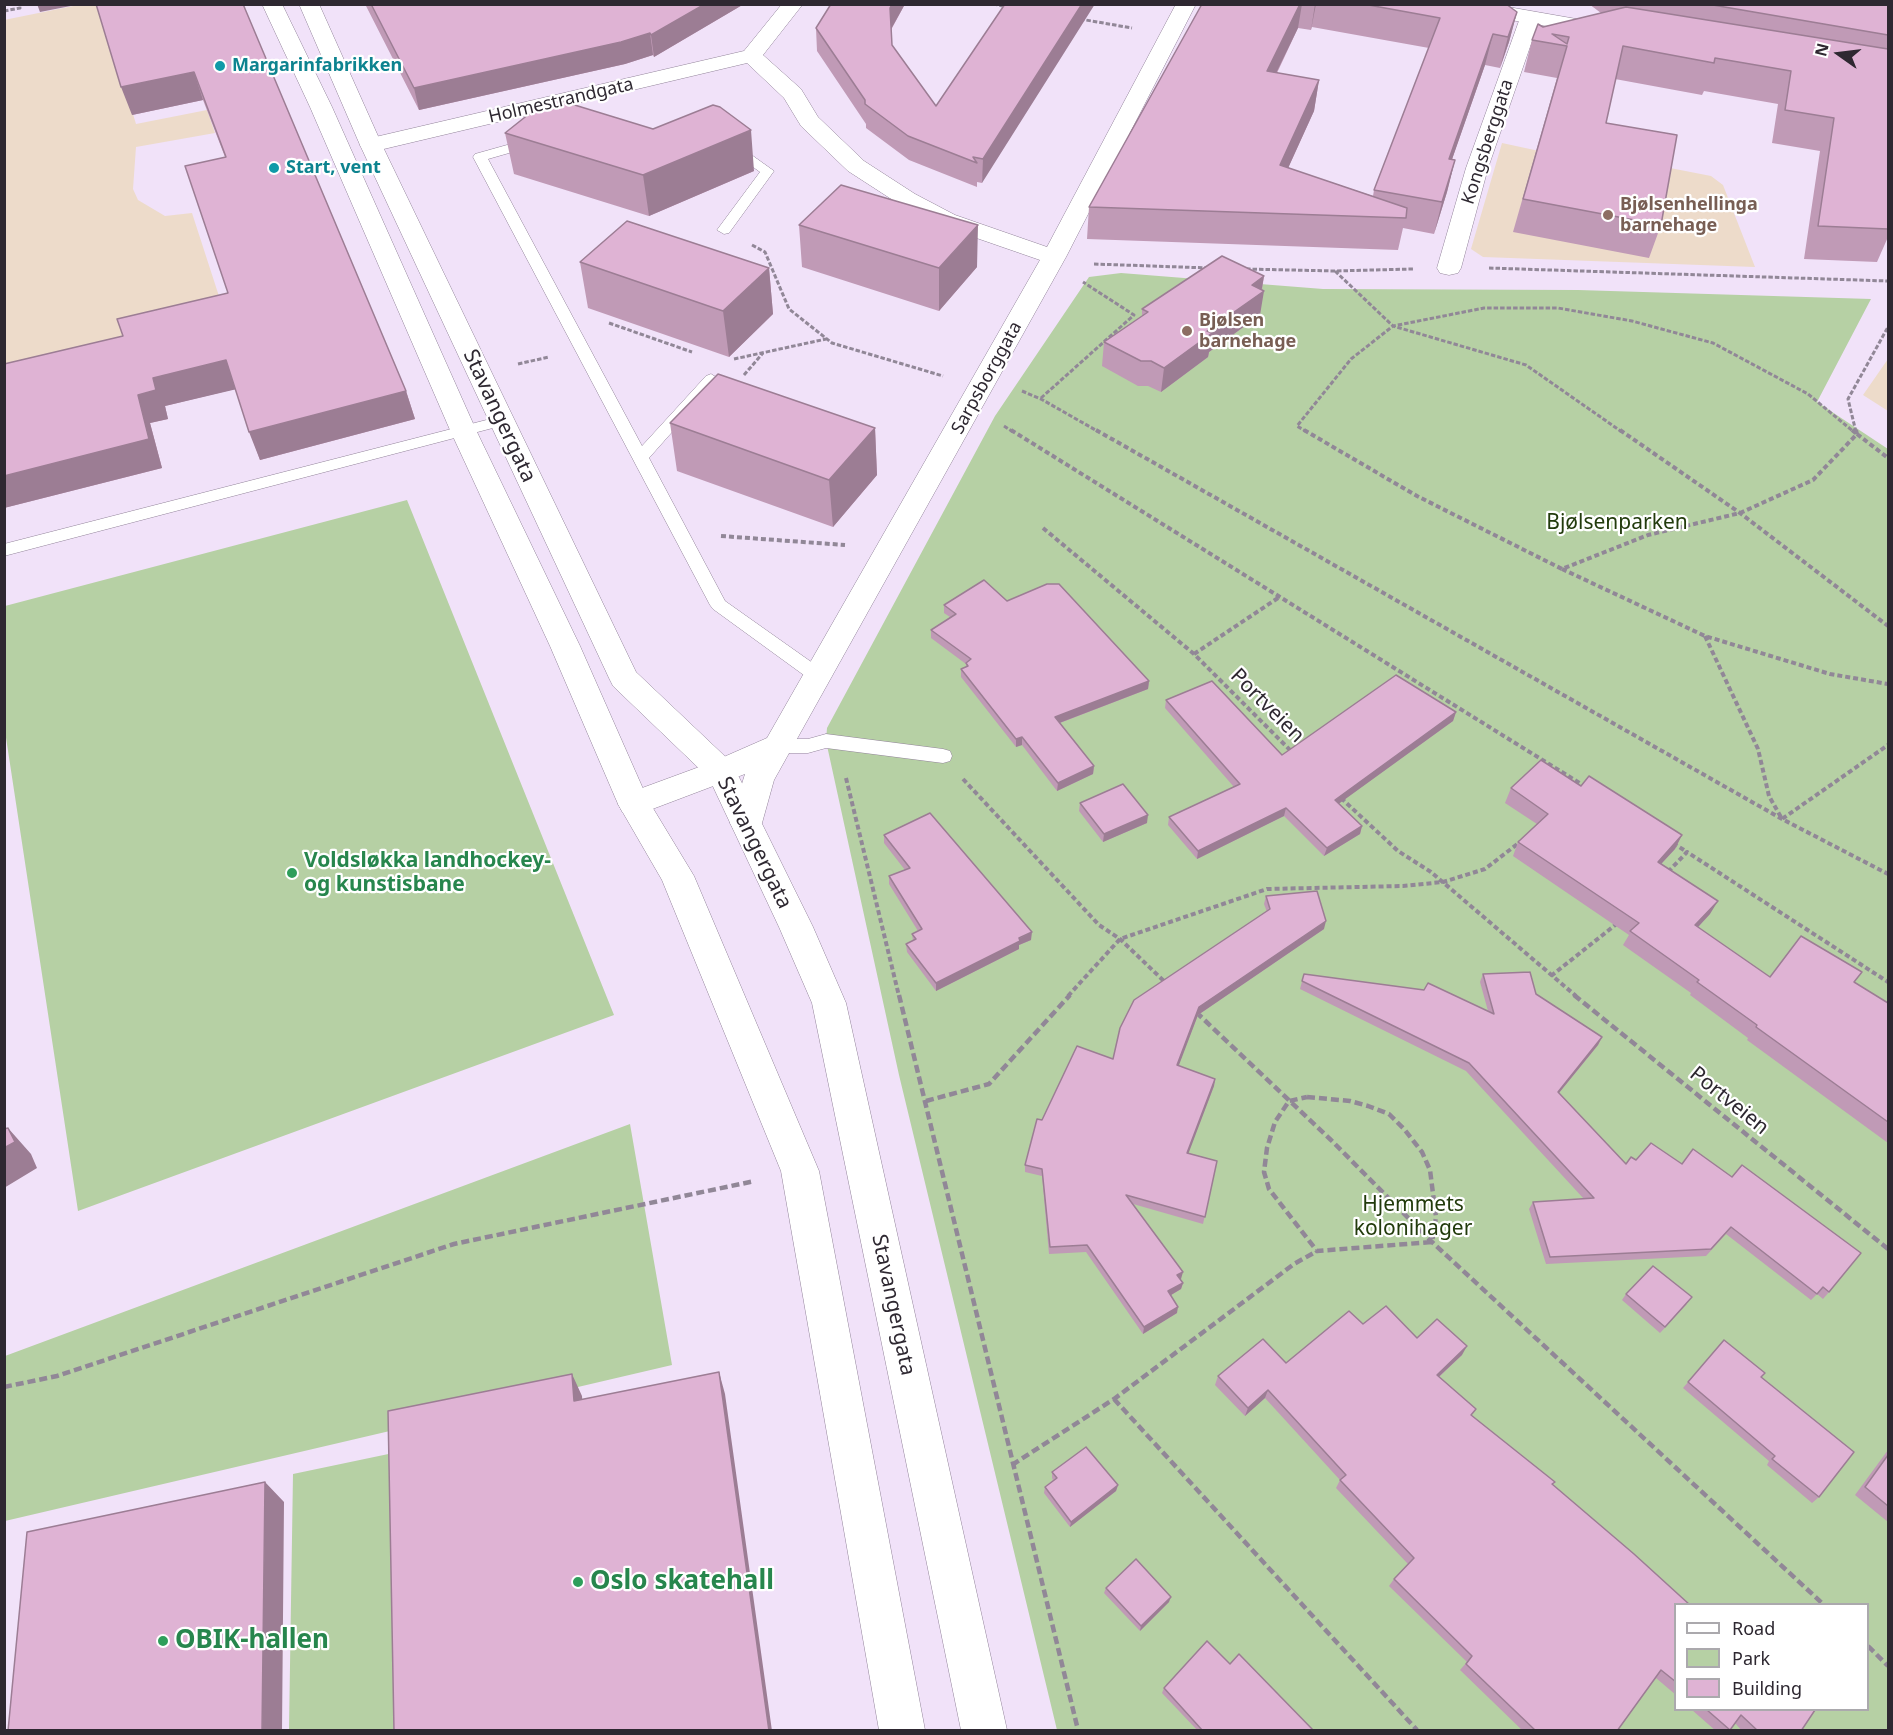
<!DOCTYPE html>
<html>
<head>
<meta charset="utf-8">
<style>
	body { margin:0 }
	#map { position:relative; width:1893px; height:1735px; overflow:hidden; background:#f1e2f9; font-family:"Noto Sans",sans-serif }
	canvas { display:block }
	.frame { position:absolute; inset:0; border:6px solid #2e2831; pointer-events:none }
	.legend { position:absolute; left:1674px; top:1603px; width:195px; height:108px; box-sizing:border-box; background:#fff; border:2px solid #aba9ad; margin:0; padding:8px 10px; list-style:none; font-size:18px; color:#2e2831 }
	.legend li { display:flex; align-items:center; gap:12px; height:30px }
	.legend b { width:30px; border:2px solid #aba9ad }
	.north { position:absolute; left:1809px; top:24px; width:60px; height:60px; -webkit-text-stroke:4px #fff; paint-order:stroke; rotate:284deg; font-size:16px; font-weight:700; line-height:24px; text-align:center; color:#2e2831 }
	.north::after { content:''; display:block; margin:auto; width:21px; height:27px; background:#2e2831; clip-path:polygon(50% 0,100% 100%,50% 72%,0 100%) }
</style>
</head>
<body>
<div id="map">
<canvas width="1893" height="1735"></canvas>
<div class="frame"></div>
<ul class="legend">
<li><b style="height:8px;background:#fff"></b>Road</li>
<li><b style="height:16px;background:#b6d0a4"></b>Park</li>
<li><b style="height:16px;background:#dfb3d4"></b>Building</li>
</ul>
<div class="north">N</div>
</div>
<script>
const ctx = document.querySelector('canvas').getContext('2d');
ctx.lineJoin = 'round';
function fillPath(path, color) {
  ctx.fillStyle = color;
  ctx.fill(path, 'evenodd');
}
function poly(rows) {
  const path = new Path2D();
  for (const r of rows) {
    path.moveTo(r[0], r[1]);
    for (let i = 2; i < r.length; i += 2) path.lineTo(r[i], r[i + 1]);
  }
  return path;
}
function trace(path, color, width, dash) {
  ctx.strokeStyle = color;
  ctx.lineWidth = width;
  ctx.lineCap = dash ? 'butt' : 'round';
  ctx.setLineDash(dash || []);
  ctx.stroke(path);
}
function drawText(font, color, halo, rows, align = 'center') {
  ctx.font = font + ' "Noto Sans",sans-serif';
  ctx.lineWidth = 4.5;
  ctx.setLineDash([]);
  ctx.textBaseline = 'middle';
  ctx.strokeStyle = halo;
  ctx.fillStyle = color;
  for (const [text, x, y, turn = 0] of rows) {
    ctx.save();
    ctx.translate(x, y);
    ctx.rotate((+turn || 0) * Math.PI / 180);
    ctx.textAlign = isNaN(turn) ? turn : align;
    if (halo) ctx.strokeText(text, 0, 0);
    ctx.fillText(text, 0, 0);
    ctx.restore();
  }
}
const education = poly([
	[78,5,100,5,136,124,207,110,215,133,136,147,133,189,138,200,165,216,192,213,228,324,5,372,4,20],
	[1502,143,1581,160,1665,167,1711,176,1723,185,1755,267,1483,257,1471,249],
	[1888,359,1888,411,1863,395]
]);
const green = poly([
	[1121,273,1323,289,1578,290,1871,299,1817,402,1888,449,1888,1730,1057,1730,899,1075,826,741,827,728,995,416,1089,277],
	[1676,1604,1868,1604,1868,1710,1676,1710],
	[407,500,614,1015,78,1211,5,731,5,606],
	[630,1124,672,1365,5,1521,5,1356],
	[398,1452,404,1730,289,1730,293,1474]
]);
const pathFar2 = poly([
	[993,4,1008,7],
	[4,11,20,8,19,4],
	[1080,19,1132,28],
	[752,245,765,252,789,309,832,343,943,376],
	[1094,264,1209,268],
	[1489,268,1888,281],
	[1246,269,1335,271,1413,269],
	[1335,271,1393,326,1526,365,1622,432],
	[609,323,692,352],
	[734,359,826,339],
	[518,364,549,357],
	[744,375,763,353],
	[1022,391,1041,399,1099,432],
	[1041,398,1134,315,1083,282],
	[1004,426,1013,432],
	[1307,432,1297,426,1351,359,1393,326,1484,308,1558,308,1632,321,1713,343,1808,394,1854,432],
	[1856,432,1848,399,1888,327]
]);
const pathFar1 = poly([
	[1011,430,1586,787],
	[1096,430,1782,819,1888,874],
	[1304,430,1417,496,1562,569,1648,535,1740,513,1813,480,1857,434],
	[1620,430,1740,513,1888,626],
	[1852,430,1857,434],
	[1856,430,1857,434],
	[1857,434,1888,458],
	[1043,528,1194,654,1292,752],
	[721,536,845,545],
	[1562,569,1705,636,1830,674,1888,684],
	[1705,636,1758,749,1769,796,1782,819,1888,745],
	[1194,654,1278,598],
	[846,778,899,996],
	[963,779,1099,925,1120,939,1167,984],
	[1341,798,1398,851,1431,872,1576,996],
	[1673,843,1687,852],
	[1668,872,1687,852,1888,982],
	[1551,976,1619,922],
	[1068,996,1120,939,1267,889,1403,886,1443,882,1485,869,1520,842]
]);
const path = poly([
	[899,995,1078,1730],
	[1574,995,1888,1249],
	[1196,1012,1331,1140,1432,1242,1823,1604],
	[1307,1097,1350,1101,1368,1106,1389,1114,1404,1129,1422,1152,1430,1170,1436,1217,1432,1242,1317,1251,1269,1189,1264,1172,1267,1148,1275,1122,1289,1101,1307,1097],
	[926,1101,989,1084,1070,995],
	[4,1387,57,1376,454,1244,755,1181],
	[1114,1399,1417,1730],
	[1012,1465,1114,1399,1294,1264,1317,1251],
	[1868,1646,1888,1666]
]);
const service = poly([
	[532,138,537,139,539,142,537,145,488,159,642,446,706,376,711,374,719,379,649,458,725,601,824,671,827,676,824,681,818,682,812,681,713,609,710,605,473,157,475,154,532,138],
	[732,141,774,171,729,233,724,234,717,230,760,172,727,148,725,145,727,142,732,141],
	[502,416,508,418,510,421,508,424,4,556,4,544,502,416],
	[826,734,943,749,950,751,952,756,950,761,943,763,826,748,808,753,778,753,771,751,769,746,771,741,778,739,808,739,826,734]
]);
const minor = poly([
	[782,4,803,4,763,55,801,89,818,117,864,161,915,194,955,215,1047,247,1176,4,1196,4,1066,257,774,780,762,823,757,832,746,835,735,832,730,823,745,774,634,816,623,813,618,804,623,795,710,763,767,738,1040,260,939,225,899,204,848,171,801,126,784,98,747,63,371,152,363,150,360,145,363,140,371,138,744,51,782,4],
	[1530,12,1537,14,1540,18,1488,168,1461,268,1458,273,1449,275,1440,273,1437,268,1466,168,1520,18,1523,14,1530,12]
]);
const tertiary = poly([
	[1442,4,1491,4,1605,24,1612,26,1615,30,1612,34,1605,36,1452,10,1445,8,1442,4]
]);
const secondary = poly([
	[262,4,282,4,332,107,476,430,580,646,648,800,694,876,819,1171,925,1730,879,1730,781,1171,662,880,618,804,550,646,450,430,310,107,262,4],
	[299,4,319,4,382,145,636,672,732,763,813,927,846,1003,1007,1730,961,1730,812,1003,779,927,709,778,613,686,609,678,360,145,299,4]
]);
const wall = poly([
	[243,4,406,391,415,419,260,460,235,389,165,406,168,419,150,423,162,468,4,508,4,364,123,336,228,293,225,157,203,100,132,115],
	[365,4,744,4,654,57,653,55,625,64,419,110],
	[831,4,905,4,891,30,892,45,936,106,1005,4,982,183,977,182,977,187,909,160,866,128,866,124,817,51,816,28],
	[1202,4,1506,4,1517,12,1509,42,1500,68,1485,65,1452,159,1455,160,1447,192,1434,234,1403,228,1398,250,1087,239,1089,207],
	[1312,27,1429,48,1374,190,1373,196,1288,168,1314,111,1319,80,1277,73,1298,28,1311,30],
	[1589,4,1888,4,1888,237,1877,262,1804,259,1820,151,1772,143,1778,104,1704,91,1702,95,1615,79,1606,123,1661,225,1649,258,1513,232,1557,78,1524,72,1532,40,1543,27,1601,13],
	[505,133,754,171,649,216,514,174],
	[799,225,977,267,939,311,802,267],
	[580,262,769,268,773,314,729,357,588,308],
	[1264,276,1262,290,1260,315,1209,352,1208,357,1161,392,1148,386,1138,386,1102,366,1104,342,1142,316,1142,309],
	[670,423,875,428,877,475,833,527,677,471],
	[1007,601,1149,681,1148,689,1060,723,1094,766,1093,774,1057,791,1022,745,1016,747,961,677,961,669,966,667,966,664,931,638,931,630,950,617,944,613,944,605],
	[1166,700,1282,755,1456,712,1453,721,1339,803,1362,826,1360,834,1324,856,1284,816,1197,859,1168,825,1169,817,1234,787,1165,708],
	[1581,786,1682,835,1675,849,1661,864,1710,914,1698,927,1770,977,1854,982,1888,1003,1888,1143,1747,1040,1748,1038,1690,995,1691,993,1623,945,1629,935,1513,856,1518,842,1537,824,1505,803,1511,788],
	[1080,803,1147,823,1103,842,1079,811],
	[884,835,1031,940,1019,945,1019,949,936,991,907,952,906,944,913,941,912,934,918,931,889,884,889,876,905,870,884,843],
	[1266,896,1324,929,1198,1015,1178,1066,1215,1079,1214,1086,1188,1153,1217,1161,1203,1224,1133,1204,1181,1279,1180,1279,1183,1283,1181,1289,1171,1295,1177,1313,1143,1334,1086,1252,1049,1254,1042,1176,1025,1172,1025,1165,1042,1120,1113,1059,1267,912,1264,904],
	[1304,974,1488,1011,1480,982,1483,974,1536,994,1602,1037,1598,1045,1559,1093,1626,1164,1636,1160,1651,1143,1829,1292,1823,1299,1817,1294,1811,1300,1726,1234,1706,1256,1546,1264,1529,1209,1533,1202,1584,1199,1466,1071,1300,989],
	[1626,1294,1687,1304,1660,1333,1622,1300],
	[1363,1324,1417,1338,1462,1355,1439,1377,1472,1416,1555,1482,1553,1485,1676,1605,1676,1695,1656,1678,1617,1731,1523,1731,1460,1670,1467,1662,1389,1586,1394,1579,1408,1564,1336,1488,1340,1480,1265,1398,1245,1416,1215,1385,1218,1376,1286,1363],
	[1724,1340,1761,1377,1819,1497,1812,1503,1767,1465,1769,1461,1683,1388],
	[1888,1450,1888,1522,1855,1495],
	[1052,1472,1118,1485,1116,1491,1070,1527,1044,1493,1045,1487,1053,1480,1052,1478],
	[1106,1588,1169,1602,1140,1631,1104,1593],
	[1230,1664,1314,1731,1198,1731,1162,1693,1164,1688],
	[1692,1710,1815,1710,1801,1731,1742,1731,1735,1723,1729,1731,1716,1731]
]);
const shadedWall = poly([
	[37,4,81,4,40,12],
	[705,4,744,4,654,57,651,35],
	[892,4,905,4,890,31,890,8],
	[1082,4,1095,4,982,183,983,159],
	[1300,4,1302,4,1298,28,1262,102,1267,71],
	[1315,4,1316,4,1311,30],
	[1517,12,1509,42,1500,68,1508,37],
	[650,33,653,55,625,64,419,110,414,88],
	[1493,34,1485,65,1441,191,1449,159],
	[194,72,203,100,132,115,121,87],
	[1319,80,1314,111,1275,197,1280,165],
	[751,130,754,171,649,216,643,175],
	[1455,160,1447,192,1434,234,1442,202],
	[978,225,977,267,939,311,939,268],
	[769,268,773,314,729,357,723,311],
	[1264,276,1261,293,1264,291,1260,315,1209,352,1208,357,1161,392,1164,368,1252,285],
	[226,360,237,389,165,406,168,419,150,423,162,468,4,508,4,476,153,378],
	[406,391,415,419,260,460,249,432],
	[875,428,877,475,833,527,829,480],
	[1149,681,1148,689,1054,725,1055,717],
	[1456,712,1453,721,1333,808,1335,800],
	[1022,737,1022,745,1016,747,1016,739],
	[1094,766,1093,774,1057,791,1058,783],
	[1286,808,1284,816,1197,859,1198,851],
	[1148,815,1147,823,1103,842,1104,834],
	[1362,826,1360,834,1324,856,1327,848],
	[1682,835,1675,849,1650,876,1658,862],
	[1718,901,1710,914,1687,939,1695,925],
	[1326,921,1324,929,1198,1015,1176,1073,1177,1065,1199,1007],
	[1032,932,1031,940,1019,945,1019,949,936,991,936,983],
	[1602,1037,1598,1045,1554,1099,1558,1092],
	[1215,1079,1214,1086,1186,1160,1187,1153],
	[8,1128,31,1154,37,1168,4,1188,4,1148],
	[1183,1272,1181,1279,1175,1281,1177,1275],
	[1183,1283,1181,1289,1166,1298,1168,1291],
	[1178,1307,1177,1313,1143,1334,1144,1327],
	[1467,1346,1462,1355,1432,1383,1437,1375],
	[719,1372,725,1394,772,1731,769,1731],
	[572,1374,582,1396,584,1423,574,1401],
	[1268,1390,1265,1398,1245,1416,1248,1408],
	[265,1482,284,1502,282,1731,262,1731],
	[1118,1485,1116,1491,1070,1527,1071,1522],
	[1171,1597,1169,1602,1140,1631,1141,1626]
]);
const building = poly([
	[96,4,243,4,406,391,249,432,226,360,153,378,156,390,138,395,149,439,4,476,4,364,123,336,117,319,228,293,185,166,226,157,194,72,121,87,96,4],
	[371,4,705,4,651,35,650,33,621,42,414,88,371,4],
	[831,4,892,4,890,8,892,45,936,106,1005,4,1082,4,983,159,973,157,977,163,908,136,865,104,865,100,816,28,831,4],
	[1202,4,1300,4,1267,71,1319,80,1280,165,1407,208,1406,218,1089,207,1202,4],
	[1363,4,1506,4,1517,12,1508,37,1493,34,1449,159,1455,160,1442,202,1374,190,1440,18,1363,4],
	[1707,4,1888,4,1888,35,1707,4],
	[1626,7,1888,49,1888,229,1818,226,1834,118,1785,110,1791,71,1715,58,1714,63,1623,46,1606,123,1677,135,1661,225,1523,199,1567,46,1532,40,1538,24,1543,27,1626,7],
	[1552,34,1569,37,1567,44,1552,34],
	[555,99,653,129,713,105,720,107,751,130,643,175,505,133,544,102,555,99],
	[841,185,978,225,939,268,799,225,841,185],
	[627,221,769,268,723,311,580,262,627,221],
	[1222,256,1264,276,1252,285,1264,291,1207,331,1212,333,1164,368,1151,361,1141,361,1104,342,1148,312,1142,309,1222,256],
	[718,374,875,428,829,480,670,423,718,374],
	[984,580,1007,601,1047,584,1059,584,1149,681,1055,717,1094,766,1058,783,1022,737,1016,739,961,669,968,666,966,663,971,659,931,630,956,614,944,605,984,580],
	[1396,675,1456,712,1335,800,1362,826,1327,848,1286,808,1198,851,1169,817,1240,784,1166,700,1212,681,1282,755,1396,675],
	[1541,760,1581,786,1589,776,1682,835,1658,862,1718,901,1695,925,1770,977,1801,936,1862,972,1854,982,1888,1003,1888,1122,1756,1027,1757,1025,1697,982,1699,980,1630,931,1639,923,1518,842,1548,814,1511,788,1541,760],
	[1123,784,1148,815,1104,834,1080,803,1123,784],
	[930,813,1032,932,1019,938,1020,941,936,983,906,944,916,939,912,934,922,929,889,876,910,868,884,835,930,813],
	[1317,891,1326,921,1199,1007,1177,1065,1215,1079,1187,1153,1217,1161,1205,1217,1126,1195,1183,1272,1177,1275,1183,1283,1168,1291,1178,1307,1144,1327,1087,1245,1050,1247,1042,1169,1025,1165,1037,1119,1042,1120,1077,1046,1113,1059,1120,1028,1134,1000,1270,909,1266,896,1317,891],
	[1530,972,1536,994,1602,1037,1558,1092,1626,1164,1631,1157,1636,1160,1651,1143,1682,1164,1693,1149,1732,1177,1742,1165,1861,1253,1829,1292,1823,1287,1817,1294,1731,1227,1711,1249,1550,1257,1533,1202,1594,1198,1469,1063,1302,981,1304,974,1424,990,1428,983,1494,1014,1483,974,1530,972],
	[8,1128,15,1142,4,1148,4,1129,8,1128],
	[1653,1266,1692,1297,1665,1327,1626,1294,1653,1266],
	[1386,1306,1417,1338,1437,1319,1467,1346,1437,1375,1476,1409,1471,1415,1555,1482,1552,1484,1634,1554,1690,1605,1676,1605,1676,1682,1661,1670,1617,1731,1536,1731,1466,1664,1472,1656,1394,1579,1414,1558,1340,1480,1346,1475,1268,1390,1248,1408,1218,1376,1263,1339,1286,1363,1349,1311,1363,1324,1386,1306],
	[1724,1340,1765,1373,1761,1377,1854,1452,1819,1497,1772,1459,1775,1456,1688,1382,1724,1340],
	[719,1372,769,1731,394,1731,388,1411,572,1374,574,1401,719,1372],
	[1086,1447,1118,1485,1071,1522,1045,1487,1057,1478,1052,1472,1086,1447],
	[1888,1455,1888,1506,1865,1487,1888,1455],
	[265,1482,262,1731,8,1731,27,1532,265,1482],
	[1136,1559,1171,1597,1141,1626,1106,1588,1136,1559],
	[1207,1641,1230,1664,1239,1654,1314,1731,1203,1731,1164,1688,1207,1641],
	[1707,1710,1815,1710,1801,1731,1758,1731,1741,1715,1730,1730,1707,1710]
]);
const markers = [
	[220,66,6,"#0f9aa8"],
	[274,168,6,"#0f9aa8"],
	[1608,215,6,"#8d6e63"],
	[1187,331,6,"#8d6e63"],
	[292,873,6,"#2e9e5b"],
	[578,1582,6,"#2e9e5b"],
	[163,1641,6,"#2e9e5b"]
];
const farCulturenames = [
	["Margarinfabrikken",232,66],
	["Start, vent",286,168]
];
const farStreetnames = [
	["Holmestrandgata",561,101,-13],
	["Kongsberggata",1488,142,-72],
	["Sarpsborggata",987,378,-61]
];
const farEducationnames = [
	["Bjølsenhellinga",1620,205],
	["barnehage",1620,226],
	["Bjølsen",1199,321],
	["barnehage",1199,342]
];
const streetNames = [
	["Stavangergata",499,416,65],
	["Portveien",1267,706,45],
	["Stavangergata",754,843,64],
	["Portveien",1729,1101,39],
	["Stavangergata",893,1305,78]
];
const parkNames = [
	["Bjølsenparken",1617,523],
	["Hjemmets",1413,1205],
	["kolonihager",1413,1229]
];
const leisureNames = [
	["Voldsløkka landhockey-",304,861],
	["og kunstisbane",304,885]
];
const nearLeisurenames = [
	["Oslo skatehall",590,1582],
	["OBIK-hallen",175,1641]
];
fillPath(education, '#eddbca');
fillPath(green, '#b6d0a4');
trace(service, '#92849a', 1);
trace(minor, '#92849a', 1);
trace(tertiary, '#92849a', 1);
trace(secondary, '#92849a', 1);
trace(pathFar2, '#918797', 3, [4.5, 2]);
trace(pathFar1, '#918797', 4, [5, 3]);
trace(path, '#918797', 4.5, [8, 4]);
fillPath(service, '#fff');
fillPath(minor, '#fff');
fillPath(tertiary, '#fff');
fillPath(secondary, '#fff');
fillPath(wall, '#c09ab6');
fillPath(shadedWall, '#9c7d94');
fillPath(building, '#dfb3d4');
trace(building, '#9c7d94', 1.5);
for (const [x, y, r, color] of markers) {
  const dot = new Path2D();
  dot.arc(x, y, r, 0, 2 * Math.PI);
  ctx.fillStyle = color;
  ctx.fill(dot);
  trace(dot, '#fff', 2);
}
drawText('bold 18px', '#0d838f', '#fff', farCulturenames, 'left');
drawText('18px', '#2e2831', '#fff', farStreetnames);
drawText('bold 18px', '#785e54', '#fff', farEducationnames, 'left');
drawText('21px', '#2e2831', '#fff', streetNames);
drawText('21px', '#223b0c', '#fff', parkNames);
drawText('bold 21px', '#27864d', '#fff', leisureNames, 'left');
drawText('bold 26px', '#27864d', '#fff', nearLeisurenames, 'left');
</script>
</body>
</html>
